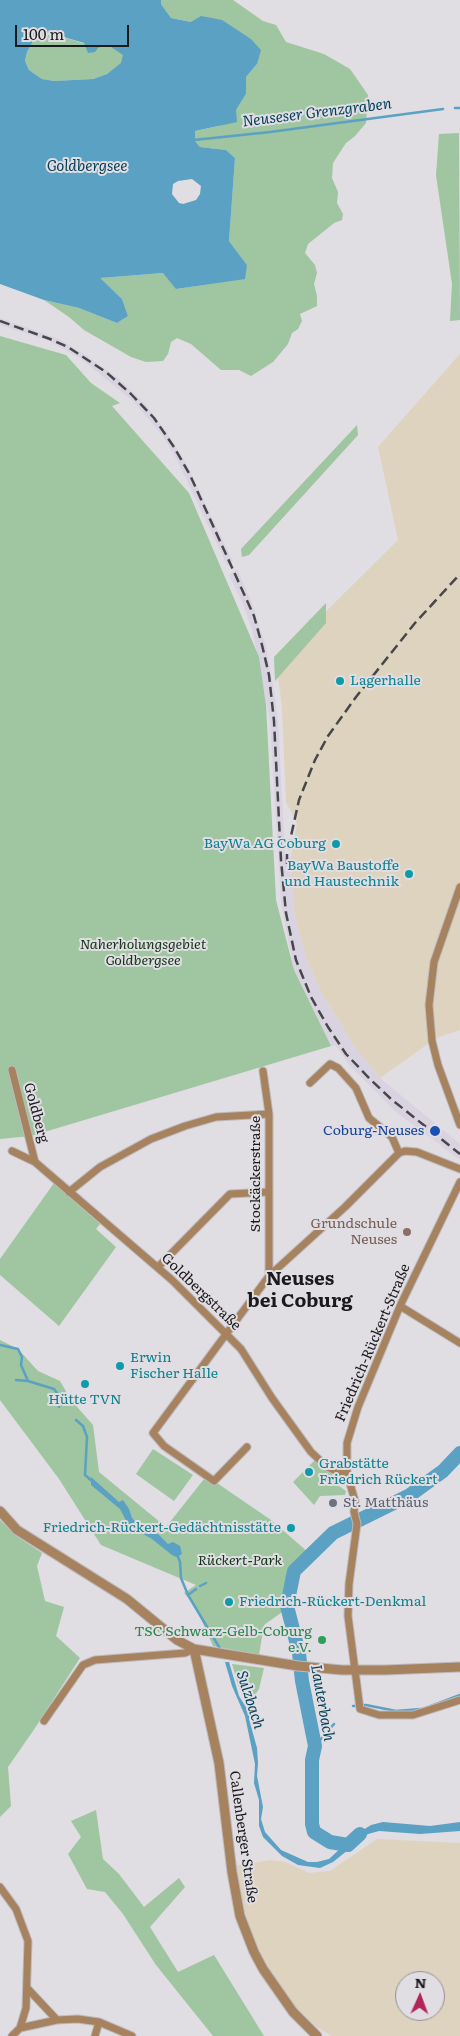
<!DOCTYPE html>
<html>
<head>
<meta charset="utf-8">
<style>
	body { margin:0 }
	#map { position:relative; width:460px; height:2036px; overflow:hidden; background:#e0dde3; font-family:Literata,serif }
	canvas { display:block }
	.north { position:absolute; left:395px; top:1971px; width:50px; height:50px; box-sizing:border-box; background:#e0dde3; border:1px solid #918f93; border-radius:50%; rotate:2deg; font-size:14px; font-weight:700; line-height:20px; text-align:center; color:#1a191b }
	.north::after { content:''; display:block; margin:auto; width:18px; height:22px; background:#b22357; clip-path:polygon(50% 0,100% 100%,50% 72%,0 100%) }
	.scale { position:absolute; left:15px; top:25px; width:114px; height:22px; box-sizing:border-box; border:2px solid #1a191b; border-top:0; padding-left:6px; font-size:15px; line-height:18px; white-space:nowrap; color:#1a191b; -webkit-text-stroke:4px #e0dde3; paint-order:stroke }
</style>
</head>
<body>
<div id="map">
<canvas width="460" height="2036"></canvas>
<div class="north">N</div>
<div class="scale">100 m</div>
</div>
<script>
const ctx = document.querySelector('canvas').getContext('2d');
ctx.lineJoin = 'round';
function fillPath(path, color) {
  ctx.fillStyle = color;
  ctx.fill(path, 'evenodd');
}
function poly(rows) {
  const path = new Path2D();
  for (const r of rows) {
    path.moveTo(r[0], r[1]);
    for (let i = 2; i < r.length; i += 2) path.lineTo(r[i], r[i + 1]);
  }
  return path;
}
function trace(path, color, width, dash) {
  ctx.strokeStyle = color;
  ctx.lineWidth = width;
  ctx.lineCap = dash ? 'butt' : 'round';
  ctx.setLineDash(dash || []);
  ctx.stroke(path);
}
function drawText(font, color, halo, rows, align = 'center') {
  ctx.font = font + ' Literata,serif';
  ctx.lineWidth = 4;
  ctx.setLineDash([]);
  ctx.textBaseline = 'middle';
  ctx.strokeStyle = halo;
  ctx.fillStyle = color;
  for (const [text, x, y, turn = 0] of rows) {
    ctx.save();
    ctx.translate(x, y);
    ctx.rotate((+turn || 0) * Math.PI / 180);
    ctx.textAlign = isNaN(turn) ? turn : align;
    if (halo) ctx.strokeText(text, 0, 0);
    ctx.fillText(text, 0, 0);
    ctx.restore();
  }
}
const built = poly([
	[0,318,59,339,87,356,119,379,146,405,165,430,186,463,233,562,227,565,177,460,162,435,134,402,80,358,49,341,0,325],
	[237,569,252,603,266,647,273,685,278,719,285,857,291,857,294,912,306,957,321,992,355,1047,380,1078,460,1144,460,1160,396,1112,351,1067,335,1045,331,1046,294,970,281,903,270,721,253,632,243,604,229,575]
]);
const industrial = poly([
	[460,354,460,1030,436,1038,380,1078,355,1047,321,992,306,957,294,912,291,857,297,823,286,802,282,707,276,661,398,540,378,447],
	[377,1839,460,1843,460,2036,332,2036,308,2022,297,2010,276,1983,258,1951,245,1914,234,1866,271,1860,285,1862,309,1873,330,1871],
	[405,1981,435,1981,435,2011,405,2011]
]);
const green = poly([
	[161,0,233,0,263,21,276,25,286,42,324,54,350,69,368,95,366,123,355,136,346,143,333,163,332,178,338,192,337,203,343,214,342,220,334,223,308,244,305,253,315,265,317,273,314,284,317,296,317,306,300,314,302,321,298,329,292,333,288,344,273,362,251,376,239,370,221,370,191,344,177,338,171,342,168,354,163,361,146,362,131,357,84,330,69,317,44,300,79,308,117,323,128,316,122,299,99,278,164,273,177,289,221,282,247,265,229,241,235,158,226,150,200,147,195,141,195,131,219,126,236,110,246,94,246,77,257,64,251,39,236,31,171,18,161,4],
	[50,33,98,48,108,45,124,55,121,64,107,74,93,79,54,81,42,79,29,70,25,61,27,52,37,34],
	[459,133,460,320,450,321,452,284,436,175,439,134],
	[0,336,66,355,91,383,120,403,112,406,189,493,259,657,266,705,276,900,294,970,331,1046,31,1136,0,1139],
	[357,425,358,435,249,555,242,557,241,549],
	[326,603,326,623,275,681,274,657],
	[54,1183,100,1224,96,1229,116,1247,59,1326,0,1275,0,1259],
	[0,1340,18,1349,38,1371,60,1381,71,1400,93,1425,99,1472,166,1527,204,1479,214,1481,271,1520,309,1553,289,1573,285,1610,264,1625,259,1655,213,1646,195,1605,184,1593,196,1585,101,1545,59,1479,0,1400],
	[153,1449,193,1475,174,1501,136,1474],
	[315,1460,333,1475,339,1486,346,1491,345,1495,320,1496,314,1505,293,1482],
	[0,1520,18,1537,42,1553,37,1566,45,1601,64,1607,56,1636,80,1658,33,1731,8,1767,11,1806,0,1817],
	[232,1664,264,1668,259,1689,253,1698,247,1698,239,1688],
	[96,1810,103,1859,119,1874,144,1907,179,1878,185,1887,150,1927,178,1972,214,1955,264,2036,213,2036,156,1965,123,1914,105,1892,87,1889,68,1854,81,1837,71,1821]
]);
const water = poly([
	[0,0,161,0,161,4,171,18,191,22,201,16,222,20,251,39,261,50,257,64,246,77,246,94,236,110,237,122,195,131,195,141,200,147,226,150,235,158,229,241,247,265,245,279,176,289,163,273,100,278,122,299,128,316,117,323,79,308,44,300,0,284],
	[50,33,84,43,88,53,95,52,98,48,108,45,123,55,121,63,107,74,93,79,54,81,42,79,29,70,25,61,27,52,37,34],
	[192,179,201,186,200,194,196,200,183,204,179,203,172,194,173,184,178,181],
	[91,1477,119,1502,123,1500,129,1509,132,1518,137,1523,150,1526,168,1544,173,1542,180,1546,182,1554,176,1557,172,1555,152,1539,129,1526,120,1509,91,1485],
	[225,1662,229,1662,239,1696,247,1709,250,1717,249,1719,257,1748,258,1763,257,1776,263,1807,261,1819,265,1832,281,1850,308,1862,317,1862,329,1859,355,1835,371,1825,383,1822,430,1826,460,1822,460,1831,420,1834,379,1831,368,1834,333,1862,320,1868,298,1865,282,1856,263,1837,259,1826,259,1800,254,1783,255,1764,245,1716,232,1686]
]);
const stream = poly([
	[455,108,460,108],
	[194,140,270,132,443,109],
	[0,1345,18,1349,22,1357,21,1365,28,1381],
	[16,1380,28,1381,54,1389,60,1397,59,1407],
	[76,1420,83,1426,87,1437,85,1475,93,1482],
	[177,1554,180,1562,181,1578,188,1595,222,1652],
	[200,1586,206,1583],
	[188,1595,196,1589],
	[353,1706,366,1705,396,1711,421,1709],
	[431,1706,460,1695],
	[315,1746,334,1724]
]);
const river = poly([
	[360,1834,348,1845,330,1842,314,1832,312,1824,312,1760,315,1746,302,1681,299,1653,287,1606,294,1571,333,1533,410,1495,443,1471,460,1453]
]);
const minor = poly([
	[460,887,434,962,429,1005,432,1041,438,1065,460,1125],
	[12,1070,35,1162],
	[263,1071,269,1114,269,1276],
	[310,1083,330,1064,338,1068,356,1088,369,1118,392,1137,399,1153],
	[12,1151,35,1162,172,1280,241,1349,272,1398,311,1452,326,1466,338,1472,347,1473],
	[460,1182,400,1306,358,1407,347,1443,347,1473,355,1501,354,1512,357,1524,349,1584,348,1616,360,1709,379,1715,413,1715,460,1700],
	[69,1192,100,1167,151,1139,185,1126,216,1117,269,1114],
	[158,1267,230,1194,269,1192],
	[400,1306,460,1343],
	[247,1447,214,1481,164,1446,153,1433,269,1276,345,1207,399,1153,405,1151,417,1152,460,1169],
	[44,1721,83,1665,95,1660,185,1653,194,1649],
	[0,1887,16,1909,28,1941,26,2008,20,2028,12,2036],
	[28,1989,57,2020,78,2019,99,2022,132,2036],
	[20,2028,57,2020],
	[95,2036,99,2022]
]);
const tertiary = poly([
	[0,1511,17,1530,127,1599,177,1640,194,1649,298,1666,342,1670,385,1670,460,1667],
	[194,1649,219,1763,232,1872,240,1916,254,1952,263,1969,293,2012,317,2036]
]);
const rail = poly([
	[0,321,50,339,68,347,106,372,131,394,154,418,174,447,190,475,254,616,262,645,269,675,274,721,281,860,286,913,296,960,311,997,328,1027,346,1054,370,1079,391,1099,460,1154],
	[287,864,287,854,299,800,315,760,328,736,356,697,415,623,460,574]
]);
const markers = [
	[340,681,5,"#0f9aa8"],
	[336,844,5,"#0f9aa8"],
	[409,874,5,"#0f9aa8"],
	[435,1131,6,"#1a4fb4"],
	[407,1232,5,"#8d6e63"],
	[120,1366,5,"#0f9aa8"],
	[85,1384,5,"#0f9aa8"],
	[309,1472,5,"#0f9aa8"],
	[333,1503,5,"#6b7280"],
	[291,1528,5,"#0f9aa8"],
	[229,1602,5,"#0f9aa8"],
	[322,1640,5,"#2e9e5b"]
];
const cultureNames = [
	["Lagerhalle",350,681],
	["BayWa AG Coburg",326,844,"right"],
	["BayWa Baustoffe",399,866,"right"],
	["und Haustechnik",399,882,"right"],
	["Erwin",130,1358],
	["Fischer Halle",130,1374],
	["Hütte TVN",85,1400,"center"],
	["Grabstätte",319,1464],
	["Friedrich Rückert",319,1480],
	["Friedrich-Rückert-Gedächtnisstätte",281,1528,"right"],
	["Friedrich-Rückert-Denkmal",239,1602]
];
const parkNames = [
	["Naherholungsgebiet",143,945],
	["Goldbergsee",143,961],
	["Rückert-Park",240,1561]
];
const streetNames = [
	["Goldberg",36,1113,75],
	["Stockäckerstraße",256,1174,-90],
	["Goldbergstraße",201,1292,44],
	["Friedrich-Rückert-Straße",373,1343,-67],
	["Callenberger Straße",243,1837,82]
];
const transitNames = [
	["Coburg-Neuses",424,1131]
];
const educationNames = [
	["Grundschule",397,1224],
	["Neuses",397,1240]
];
const worshipNames = [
	["St. Matthäus",343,1503]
];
const leisureNames = [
	["TSC Schwarz-Gelb-Coburg",312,1632],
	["e.V.",312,1648]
];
const waterNames = [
	["Neuseser Grenzgraben",317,113,-7],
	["Goldbergsee",87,167],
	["Sulzbach",250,1700,72],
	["Lauterbach",322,1703,80]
];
const districtNames = [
	["Neuses",300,1279],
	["bei Coburg",300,1301]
];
fillPath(built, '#d9d3e1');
fillPath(industrial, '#ded3bf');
fillPath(green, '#9fc5a1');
fillPath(water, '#5aa1c3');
trace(stream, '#5aa1c3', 2.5);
trace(river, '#5aa1c3', 14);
trace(minor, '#bcbabf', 9);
trace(tertiary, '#bcbabf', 11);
trace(minor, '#a6825f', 7);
trace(tertiary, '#a6825f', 9);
trace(rail, '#474649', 2.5, [10, 5]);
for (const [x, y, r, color] of markers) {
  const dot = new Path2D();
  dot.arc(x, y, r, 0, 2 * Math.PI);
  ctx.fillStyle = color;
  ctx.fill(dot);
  trace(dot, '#e0dde3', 2);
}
drawText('14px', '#0d838f', '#e0dde3', cultureNames, 'left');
drawText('italic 14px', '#0e3414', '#e0dde3', parkNames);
drawText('14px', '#1a191b', '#e0dde3', streetNames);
drawText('14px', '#164399', '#e0dde3', transitNames, 'right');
drawText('14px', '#785e54', '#e0dde3', educationNames, 'right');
drawText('14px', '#5b616d', '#e0dde3', worshipNames, 'left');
drawText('14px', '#27864d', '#e0dde3', leisureNames, 'right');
drawText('italic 15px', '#003f57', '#e0dde3', waterNames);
drawText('bold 19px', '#1a191b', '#e0dde3', districtNames);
</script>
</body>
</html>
